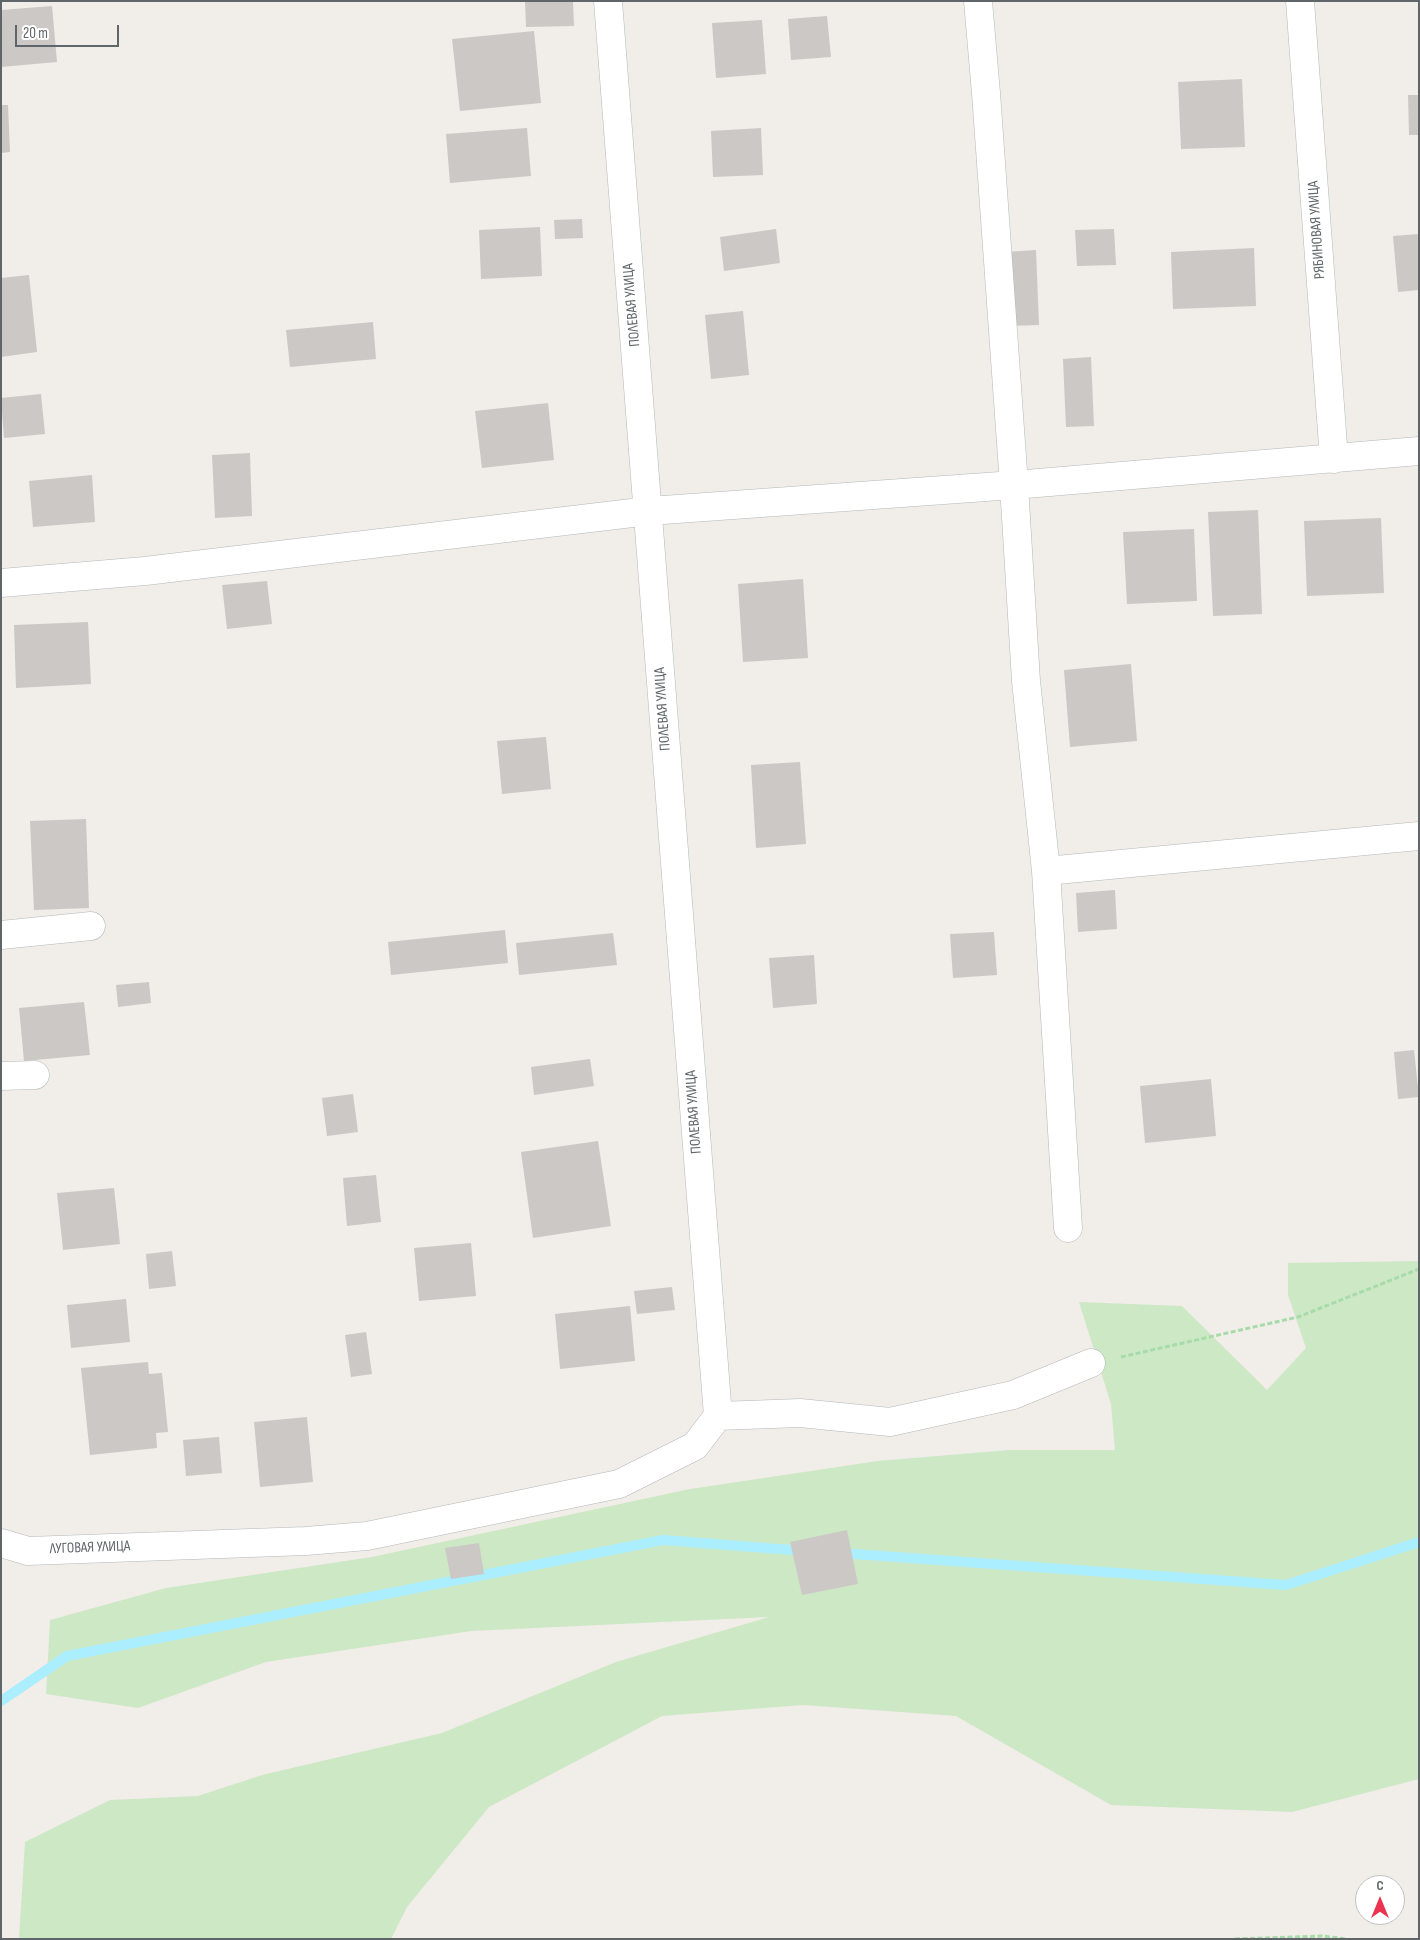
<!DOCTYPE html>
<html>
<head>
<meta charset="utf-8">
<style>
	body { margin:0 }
	#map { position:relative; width:1420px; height:1940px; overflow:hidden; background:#f1ede8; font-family:"Sofia Sans Condensed",sans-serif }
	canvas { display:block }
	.frame { position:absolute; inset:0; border:2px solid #5f6568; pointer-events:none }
	.north { position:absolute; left:1355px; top:1875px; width:50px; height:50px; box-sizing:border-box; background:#fff; border:1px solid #bfc1c3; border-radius:50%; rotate:0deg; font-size:14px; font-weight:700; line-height:20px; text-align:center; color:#5f6568 }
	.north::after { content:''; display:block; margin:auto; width:18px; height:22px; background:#ec3350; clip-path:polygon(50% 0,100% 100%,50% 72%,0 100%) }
	.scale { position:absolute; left:15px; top:25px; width:104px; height:22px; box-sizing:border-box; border:2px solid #5f6568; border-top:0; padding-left:6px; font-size:15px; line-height:18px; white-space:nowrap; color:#5f6568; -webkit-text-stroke:4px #fff; paint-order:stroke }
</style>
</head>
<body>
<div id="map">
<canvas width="1420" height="1940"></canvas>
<div class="frame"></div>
<div class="north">С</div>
<div class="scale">20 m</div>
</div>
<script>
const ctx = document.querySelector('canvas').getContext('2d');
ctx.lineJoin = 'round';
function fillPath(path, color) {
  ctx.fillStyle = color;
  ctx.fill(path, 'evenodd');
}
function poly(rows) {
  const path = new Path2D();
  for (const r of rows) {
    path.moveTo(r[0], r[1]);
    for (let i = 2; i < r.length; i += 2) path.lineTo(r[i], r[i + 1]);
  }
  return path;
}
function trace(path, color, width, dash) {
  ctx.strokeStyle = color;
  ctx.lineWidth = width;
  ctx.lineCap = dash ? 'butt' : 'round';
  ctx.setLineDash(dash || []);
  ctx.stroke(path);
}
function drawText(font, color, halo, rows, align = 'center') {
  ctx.font = font + ' "Sofia Sans Condensed",sans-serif';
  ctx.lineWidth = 4;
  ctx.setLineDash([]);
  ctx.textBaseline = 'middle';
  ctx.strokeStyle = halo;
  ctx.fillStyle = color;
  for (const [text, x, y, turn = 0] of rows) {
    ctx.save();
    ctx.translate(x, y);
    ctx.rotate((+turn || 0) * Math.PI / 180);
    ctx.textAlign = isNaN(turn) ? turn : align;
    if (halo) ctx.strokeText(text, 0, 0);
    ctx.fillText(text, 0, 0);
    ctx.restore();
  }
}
const green = poly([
	[1419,1261,1419,1779,1292,1812,1111,1805,956,1716,803,1705,662,1716,489,1807,407,1907,391,1939,19,1939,25,1842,110,1800,198,1796,262,1775,442,1733,616,1662,769,1617,471,1631,266,1662,138,1708,46,1694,50,1620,166,1588,372,1557,690,1489,878,1461,1009,1450,1115,1450,1111,1404,1079,1302,1182,1306,1267,1390,1306,1348,1288,1295,1288,1263]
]);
const stream = poly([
	[840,1553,1286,1585,1419,1542],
	[1,1701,67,1656,663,1540,805,1551]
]);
const building = poly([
	[525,1,573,1,574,26,526,27],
	[52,6,57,62,1,67,1,10],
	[827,16,831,57,791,60,788,19],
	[762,20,766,74,716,78,712,23],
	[534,31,541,103,460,111,452,39],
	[1242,79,1245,147,1181,149,1178,82],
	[1408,95,1419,95,1419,135,1409,135],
	[1,105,8,105,10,152,1,153],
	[527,128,531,176,450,183,446,134],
	[761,128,763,175,713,177,711,131],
	[582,219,583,238,555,239,554,220],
	[540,227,542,276,481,279,479,230],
	[776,229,780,263,724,271,720,237],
	[1114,229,1116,265,1077,266,1075,230],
	[1419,234,1419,290,1398,292,1393,236],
	[1254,248,1256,306,1173,309,1171,252],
	[1036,250,1039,325,1008,326,1005,252],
	[29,275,37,352,1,357,1,278],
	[743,311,749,375,711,379,705,315],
	[373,322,376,359,290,367,286,330],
	[1091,357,1094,426,1066,427,1063,359],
	[41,394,45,434,4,438,1,398],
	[548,403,554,460,482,468,475,411],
	[250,453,252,516,215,518,212,455],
	[92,475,95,522,33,527,29,481],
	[1258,510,1262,614,1213,616,1208,512],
	[1381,518,1384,593,1307,596,1304,521],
	[1194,529,1197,601,1127,604,1123,532],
	[803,579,808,658,743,662,738,584],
	[267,581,272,624,227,629,222,585],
	[88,622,91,684,16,688,14,625],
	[1131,664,1137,741,1070,747,1064,670],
	[546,737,551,789,502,794,497,741],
	[800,762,806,844,756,848,751,765],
	[86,819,89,908,34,910,30,821],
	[1115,890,1117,929,1078,932,1076,893],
	[505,930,508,963,391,975,388,942],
	[994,932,997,975,953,978,950,934],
	[613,933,617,965,519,975,516,943],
	[814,955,817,1004,773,1008,769,958],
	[149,982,151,1003,118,1007,116,985],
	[84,1002,90,1055,24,1061,19,1008],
	[1414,1050,1419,1097,1398,1099,1394,1052],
	[590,1059,594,1086,534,1095,531,1067],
	[1211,1079,1216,1136,1145,1143,1140,1086],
	[353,1094,358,1132,327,1136,322,1098],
	[598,1141,611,1226,533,1238,521,1152],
	[376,1175,381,1222,347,1226,343,1178],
	[114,1188,120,1244,63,1250,57,1193],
	[471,1243,476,1296,419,1301,414,1248],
	[172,1251,176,1286,149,1289,146,1254],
	[672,1287,675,1310,637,1314,634,1291],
	[126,1299,130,1342,71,1348,67,1305],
	[630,1306,635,1361,560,1369,555,1314],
	[366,1332,372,1374,351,1377,345,1335],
	[148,1362,149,1374,162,1373,168,1432,156,1433,157,1448,90,1455,81,1368],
	[307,1417,313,1482,260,1487,254,1422],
	[219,1437,222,1473,186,1476,183,1440],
	[847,1530,858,1584,802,1595,790,1542],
	[479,1543,484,1574,451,1579,445,1548]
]);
const path = poly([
	[1121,1357,1298,1317,1419,1269],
	[1235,1939,1322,1936,1347,1939]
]);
const minor = poly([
	[608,1,718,1416],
	[978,1,986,93,1014,485,1026,681,1046,871,1068,1228],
	[1300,1,1334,459],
	[1,583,145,571,649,511,1014,485,1419,451],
	[1046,871,1419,836],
	[1,935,91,926],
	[1,1076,35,1075],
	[1,1543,28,1551,306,1541,367,1536,619,1484,695,1446,718,1416,800,1413,890,1422,1013,1395,1091,1363]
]);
const streetNames = [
	["РЯБИНОВАЯ УЛИЦА",1317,230,-94],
	["ПОЛЕВАЯ УЛИЦА",632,305,-95],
	["ПОЛЕВАЯ УЛИЦА",663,709,-94],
	["ПОЛЕВАЯ УЛИЦА",694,1112,-94],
	["ЛУГОВАЯ УЛИЦА",90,1548,-2]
];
fillPath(green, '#cde8c5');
trace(stream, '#aef', 10);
fillPath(building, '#ccc8c5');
trace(minor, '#b3b7ba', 29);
trace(path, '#a7dba9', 3, [5, 2.5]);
trace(minor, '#fff', 28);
drawText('15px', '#5f6568', '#fff', streetNames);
</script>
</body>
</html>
